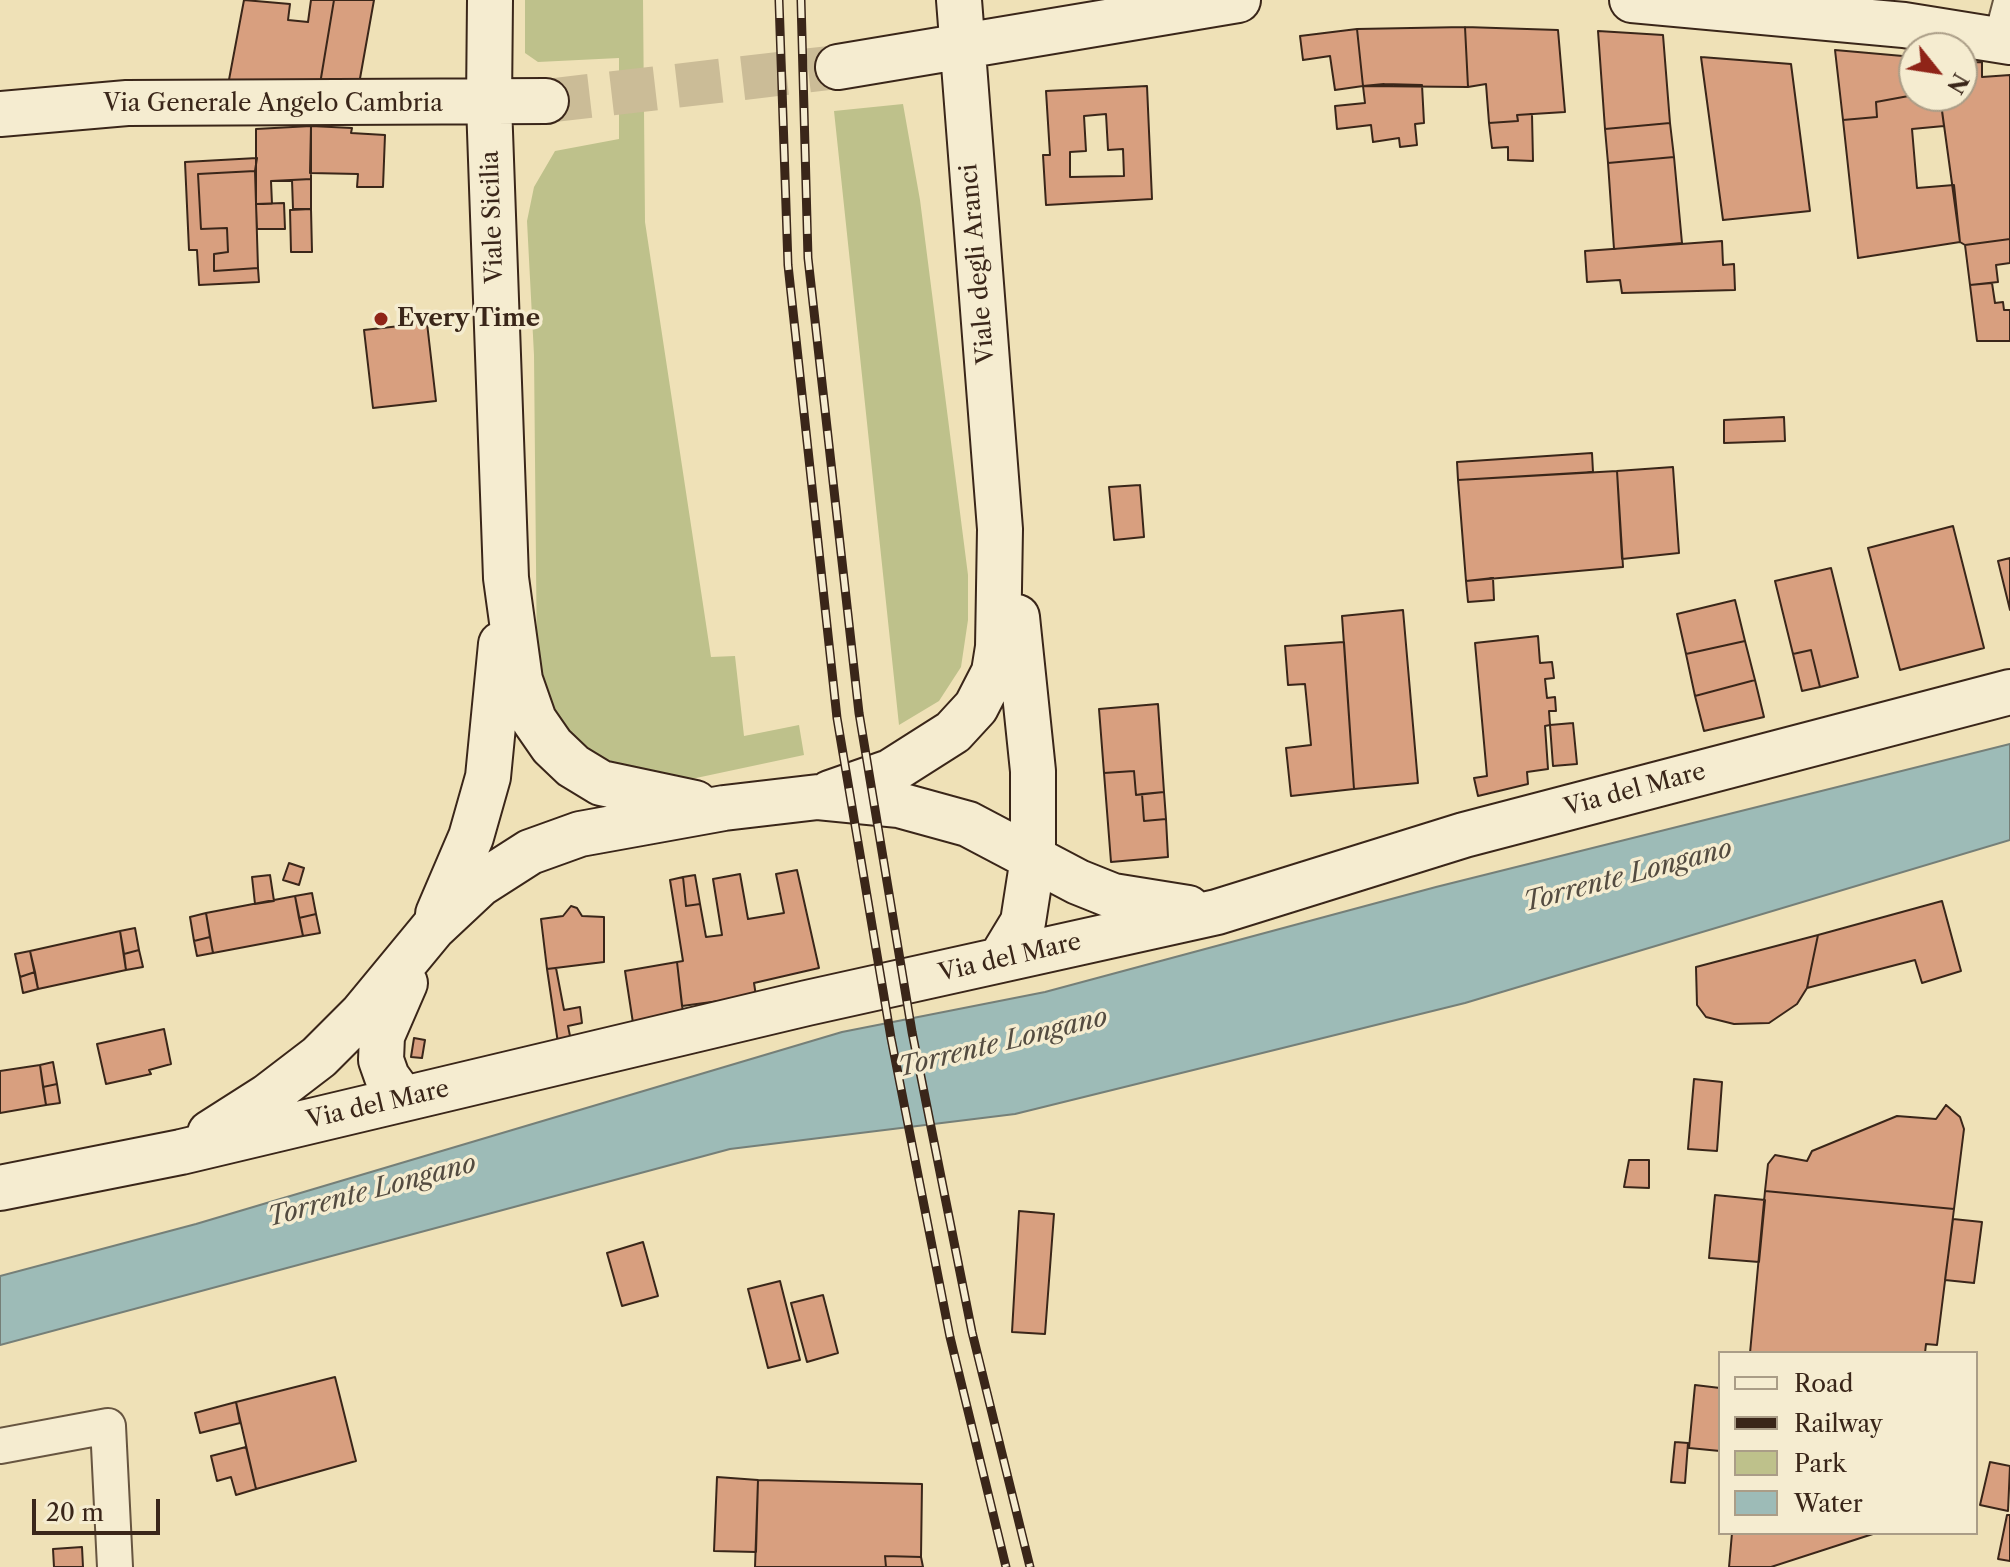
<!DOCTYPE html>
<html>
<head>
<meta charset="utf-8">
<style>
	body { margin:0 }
	#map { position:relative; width:2010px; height:1567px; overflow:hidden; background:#efe1b7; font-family:"Libre Caslon Text",serif }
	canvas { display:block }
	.legend { position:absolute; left:1718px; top:1351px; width:260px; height:184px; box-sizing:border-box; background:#f5ecd0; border:2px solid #aa9d87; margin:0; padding:10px 14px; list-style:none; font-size:24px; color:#3a2619 }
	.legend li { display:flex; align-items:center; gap:16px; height:40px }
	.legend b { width:40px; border:2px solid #aa9d87 }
	.north { position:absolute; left:1898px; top:32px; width:80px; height:80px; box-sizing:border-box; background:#f5ecd0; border:2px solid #aa9d87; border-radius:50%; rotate:120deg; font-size:22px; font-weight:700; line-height:32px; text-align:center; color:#3a2619 }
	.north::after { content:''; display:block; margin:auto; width:28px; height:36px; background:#8f2418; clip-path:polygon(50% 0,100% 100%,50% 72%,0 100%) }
	.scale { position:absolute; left:32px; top:1499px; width:128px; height:36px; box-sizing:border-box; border:4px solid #3a2619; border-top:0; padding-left:10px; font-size:24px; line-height:28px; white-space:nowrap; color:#3a2619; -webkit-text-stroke:6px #f5ecd0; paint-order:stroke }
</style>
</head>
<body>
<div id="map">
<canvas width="2010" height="1567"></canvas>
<ul class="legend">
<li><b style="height:10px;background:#f5ecd0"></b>Road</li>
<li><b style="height:10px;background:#3a2619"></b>Railway</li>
<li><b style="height:22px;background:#bec18b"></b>Park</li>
<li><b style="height:22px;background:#9dbbb7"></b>Water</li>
</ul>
<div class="north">N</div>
<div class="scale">20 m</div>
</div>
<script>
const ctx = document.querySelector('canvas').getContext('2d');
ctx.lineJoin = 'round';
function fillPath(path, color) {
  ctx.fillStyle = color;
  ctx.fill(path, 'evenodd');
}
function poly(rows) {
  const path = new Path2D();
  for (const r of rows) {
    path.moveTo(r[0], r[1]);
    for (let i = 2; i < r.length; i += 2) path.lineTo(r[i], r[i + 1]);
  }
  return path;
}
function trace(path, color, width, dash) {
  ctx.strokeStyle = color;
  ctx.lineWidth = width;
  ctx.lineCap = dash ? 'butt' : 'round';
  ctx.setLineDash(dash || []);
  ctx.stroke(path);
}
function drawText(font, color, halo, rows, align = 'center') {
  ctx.font = font + ' "Libre Caslon Text",serif';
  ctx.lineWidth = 7;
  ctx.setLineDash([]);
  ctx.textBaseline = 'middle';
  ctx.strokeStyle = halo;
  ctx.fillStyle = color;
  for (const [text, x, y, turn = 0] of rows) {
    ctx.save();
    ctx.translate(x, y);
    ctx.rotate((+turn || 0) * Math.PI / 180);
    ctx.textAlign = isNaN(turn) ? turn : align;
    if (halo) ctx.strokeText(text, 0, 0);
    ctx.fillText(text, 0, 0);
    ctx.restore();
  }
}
const green = poly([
	[525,0,643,0,645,222,711,657,735,656,744,736,799,725,804,755,682,781,601,768,564,730,537,669,534,355,527,221,534,187,555,151,619,139,619,58,538,62,525,53],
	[903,104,920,200,968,575,968,620,961,667,939,701,899,725,834,111]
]);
const water = poly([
	[2010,744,2010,840,1465,1003,1015,1114,730,1149,0,1345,0,1276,196,1224,842,1032,1045,992,1436,887,2010,744]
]);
const building = poly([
	[244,0,290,4,288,20,308,22,311,0,334,0,320,84,228,85,244,0],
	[334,0,374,0,359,84,320,84,334,0],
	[1465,27,1558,30,1565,112,1517,115,1518,121,1489,123,1486,84,1468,87,1465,27],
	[1465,27,1468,87,1363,86,1357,29,1465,27],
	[1357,29,1363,86,1335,90,1330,56,1303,60,1300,36,1357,29],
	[1598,31,1663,35,1670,123,1605,129,1598,31],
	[1835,50,1914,57,1914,95,1876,102,1877,117,1843,120,1835,50],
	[1701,57,1791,64,1810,211,1723,220,1701,57],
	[1982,62,1982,77,2010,75,2010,239,1965,245,1960,242,1940,96,1962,96,1962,63,1982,62],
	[1384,84,1422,85,1424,123,1415,124,1417,145,1400,147,1399,138,1373,142,1371,125,1337,129,1335,106,1365,103,1363,86,1384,84],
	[1147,86,1152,199,1046,205,1043,155,1050,155,1046,91,1147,86],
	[1914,95,1940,96,1944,126,1912,129,1917,188,1954,185,1960,242,1858,258,1843,120,1877,117,1876,102,1914,95],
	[1106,114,1108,150,1123,149,1124,176,1070,177,1070,152,1086,151,1084,116,1106,114],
	[1532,114,1533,161,1508,160,1508,147,1492,148,1489,123,1518,121,1517,115,1532,114],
	[1670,123,1674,157,1608,163,1605,129,1670,123],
	[311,126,311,179,271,181,272,204,256,204,256,129,311,126],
	[311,126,352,128,351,133,385,135,383,187,357,187,358,174,310,173,311,126],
	[1674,157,1682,243,1614,249,1608,163,1674,157],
	[257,158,255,171,198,174,201,229,227,228,228,252,214,254,214,271,258,268,259,282,199,285,197,250,189,250,185,162,257,158],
	[255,171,258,268,214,271,214,254,228,252,227,228,201,229,198,174,255,171],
	[311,179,311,209,293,209,292,180,311,179],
	[284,203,285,229,257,229,256,204,284,203],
	[311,209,312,252,291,252,290,210,311,209],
	[2010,239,2010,263,1996,265,1998,282,1970,285,1965,245,2010,239],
	[1722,241,1723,265,1734,264,1735,290,1622,293,1620,280,1587,282,1585,251,1722,241],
	[1992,283,1995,303,2003,302,2004,310,2010,310,2010,341,1977,341,1970,285,1992,283],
	[427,323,436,401,373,408,364,330,427,323],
	[1784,417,1785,441,1724,443,1724,420,1784,417],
	[1592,453,1593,472,1458,480,1457,462,1592,453],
	[1673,467,1679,553,1622,559,1617,471,1673,467],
	[1617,471,1623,567,1466,581,1458,480,1617,471],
	[1140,485,1144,537,1114,540,1109,487,1140,485],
	[1953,526,1984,648,1900,670,1868,548,1953,526],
	[2010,558,2010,610,1998,561,2010,558],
	[1831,568,1858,677,1820,687,1811,650,1793,654,1775,581,1831,568],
	[1493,578,1494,600,1468,602,1466,581,1493,578],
	[1735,600,1745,641,1686,654,1677,614,1735,600],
	[1403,610,1418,783,1354,789,1342,616,1403,610],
	[1538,636,1540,663,1552,662,1554,678,1545,679,1547,698,1555,697,1556,711,1549,711,1550,725,1545,726,1548,769,1527,772,1528,784,1478,796,1474,778,1487,776,1475,643,1538,636],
	[1745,641,1755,680,1695,696,1686,654,1745,641],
	[1344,642,1354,789,1291,796,1286,748,1311,745,1305,684,1288,685,1285,646,1344,642],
	[1811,650,1820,687,1802,691,1793,654,1811,650],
	[1755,680,1764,717,1704,731,1695,696,1755,680],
	[1158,704,1164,792,1136,795,1134,771,1104,773,1099,709,1158,704],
	[1573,723,1577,764,1553,766,1550,725,1573,723],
	[1134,771,1136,795,1142,794,1144,821,1166,819,1168,857,1111,862,1104,773,1134,771],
	[1164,792,1166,819,1144,821,1142,794,1164,792],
	[289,863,304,868,299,885,283,880,289,863],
	[797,870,819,968,754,983,756,996,682,1006,677,962,683,961,670,880,683,877,686,906,700,904,706,937,722,935,713,879,740,874,748,919,784,913,776,874,797,870],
	[270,875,274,901,255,904,252,877,270,875],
	[695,875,700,904,686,906,683,877,695,875],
	[312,893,316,914,299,918,295,896,312,893],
	[295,896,303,936,213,953,206,913,295,896],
	[1942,901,1961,971,1922,983,1915,960,1807,988,1818,935,1942,901],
	[571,906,577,908,582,916,604,917,604,962,547,969,541,919,563,916,571,906],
	[206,913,210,937,194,941,190,917,206,913],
	[316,914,320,933,303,936,299,918,316,914],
	[135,928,139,950,124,954,120,931,135,928],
	[120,931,126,970,38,989,30,951,120,931],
	[1818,935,1807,988,1797,1004,1769,1023,1734,1024,1706,1017,1697,1005,1696,967,1818,935],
	[210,937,213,953,197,956,194,941,210,937],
	[139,950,143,967,126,970,124,954,139,950],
	[30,951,35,972,20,977,15,954,30,951],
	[677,962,683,1013,633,1023,625,971,677,962],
	[556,968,564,1010,580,1007,582,1023,568,1026,571,1041,558,1043,547,969,556,968],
	[35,972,38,989,23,993,20,977,35,972],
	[164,1029,171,1064,149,1070,151,1074,106,1084,97,1044,164,1029],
	[414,1038,425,1040,422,1058,411,1057,414,1038],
	[53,1062,57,1084,43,1087,40,1065,53,1062],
	[40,1065,46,1105,0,1113,0,1071,40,1065],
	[1694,1079,1722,1082,1717,1151,1688,1149,1694,1079],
	[57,1084,60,1103,46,1105,43,1087,57,1084],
	[1946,1105,1960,1117,1964,1129,1954,1209,1765,1191,1768,1164,1775,1155,1807,1161,1812,1151,1897,1116,1936,1119,1946,1105],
	[1629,1160,1649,1160,1649,1188,1624,1187,1629,1160],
	[1765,1191,1954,1209,1937,1345,1926,1344,1925,1353,1750,1353,1765,1191],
	[1715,1195,1765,1200,1759,1262,1709,1258,1715,1195],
	[1019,1211,1054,1214,1045,1334,1012,1332,1019,1211],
	[1953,1219,1982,1222,1974,1283,1945,1280,1953,1219],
	[643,1242,658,1296,622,1306,607,1253,643,1242],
	[780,1281,800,1360,768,1368,748,1289,780,1281],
	[823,1295,838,1353,807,1362,791,1303,823,1295],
	[335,1377,356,1461,256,1489,236,1402,335,1377],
	[1695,1385,1720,1388,1720,1451,1689,1448,1695,1385],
	[236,1402,240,1423,200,1433,195,1413,236,1402],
	[1675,1442,1688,1443,1685,1483,1671,1482,1675,1442],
	[246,1447,256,1489,236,1495,231,1477,217,1481,211,1456,246,1447],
	[1990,1462,2010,1466,2008,1511,1980,1505,1990,1462],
	[717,1477,758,1480,756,1552,714,1551,717,1477],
	[758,1480,922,1484,921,1557,885,1556,886,1567,755,1567,758,1480],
	[2007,1515,2010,1515,2010,1561,1998,1559,2007,1515],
	[1732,1533,1876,1533,1771,1567,1729,1567,1732,1533],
	[82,1547,83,1567,54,1567,53,1549,82,1547],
	[885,1556,921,1557,923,1567,886,1567,885,1556]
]);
const secondaryTunnel = poly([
	[546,101,838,67]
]);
const street = poly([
	[2001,40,2010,6],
	[0,1446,108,1426,115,1567]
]);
const secondary = poly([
	[490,0,489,104,506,578,520,680,534,720,552,746,573,766,601,783,695,803],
	[1632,0,1904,25,2010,42],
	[838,67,1238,0],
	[0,114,127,103,546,101],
	[830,793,890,772,953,732,976,707,994,672,998,647,1000,529,959,0],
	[438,914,471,837,488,777,501,644],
	[1000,960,1023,922,1033,858,1033,771,1017,617],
	[403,1099,387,1077,381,1060,382,1036,405,983],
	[210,1133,268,1096,319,1057,362,1014,433,928,480,884,530,852,580,834,724,808,818,797,899,805,968,824,1078,882,1113,896,1188,908],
	[0,1188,181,1152,807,1003,1217,912,1464,835,2010,692]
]);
const rail = poly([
	[779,0,788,265,837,718,891,1038,950,1337,1006,1567],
	[801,0,808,258,859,713,912,1032,972,1332,1030,1567]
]);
const markers = [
	[381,319,8,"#8f2418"]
];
const streetNames = [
	["Via Generale Angelo Cambria",273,104],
	["Viale Sicilia",493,217,-92],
	["Viale degli Aranci",978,264,-95],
	["Via del Mare",1635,790,-15],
	["Via del Mare",1010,958,-13],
	["Via del Mare",378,1105,-13]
];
const poiNames = [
	["Every Time",397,319]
];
const waterNames = [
	["Torrente Longano",1628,876,-15],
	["Torrente Longano",1003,1043,-14],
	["Torrente Longano",372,1191,-15]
];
fillPath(green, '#bec18b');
fillPath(water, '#9dbbb7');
trace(water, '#757f78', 2);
fillPath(building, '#d89f7f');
trace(building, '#3a2619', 2);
trace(secondaryTunnel, '#cbbc97', 44, [44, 22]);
trace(street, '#675540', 38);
trace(secondary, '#3a2619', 48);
trace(street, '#f5ecd0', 34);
trace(secondary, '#f5ecd0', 44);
trace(rail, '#3a2619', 9);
trace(rail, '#f5ecd0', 6, [18]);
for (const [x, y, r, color] of markers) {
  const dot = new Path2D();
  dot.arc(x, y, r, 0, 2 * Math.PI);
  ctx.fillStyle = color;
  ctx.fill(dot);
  trace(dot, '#f5ecd0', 3);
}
drawText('24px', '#3a2619', '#f5ecd0', streetNames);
drawText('bold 24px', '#3a2619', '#f5ecd0', poiNames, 'left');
drawText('italic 26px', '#534b40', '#f5ecd0', waterNames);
</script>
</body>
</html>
